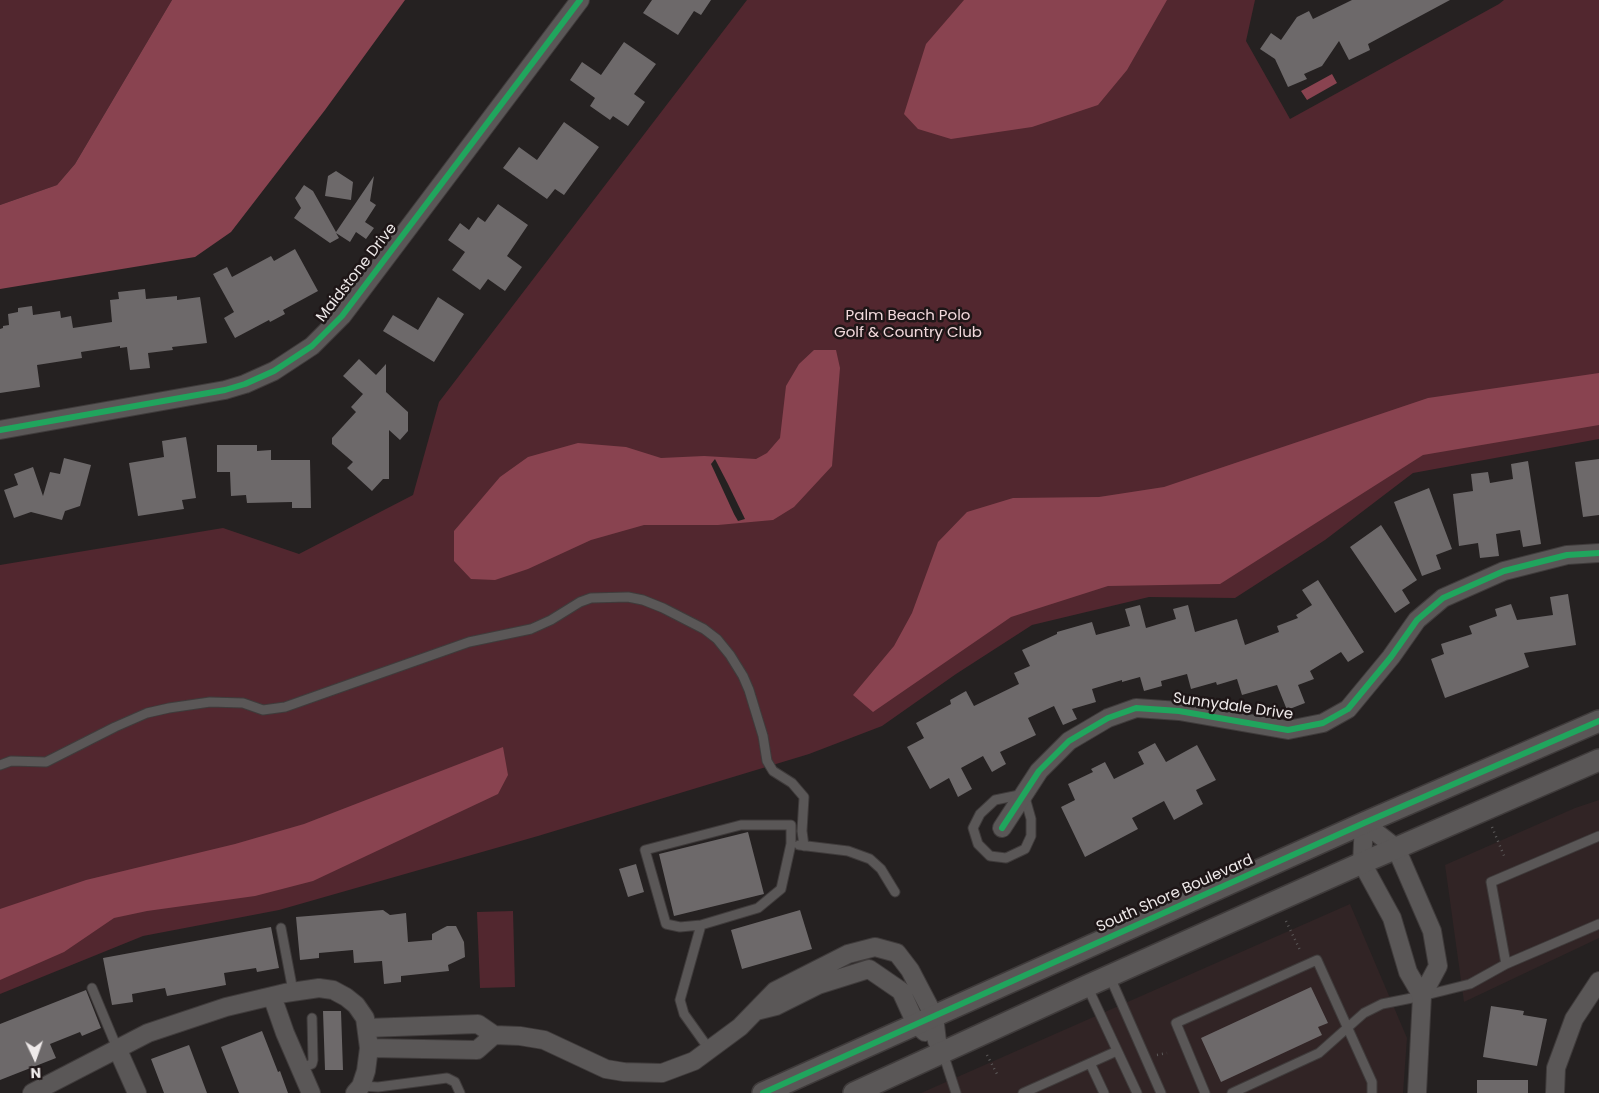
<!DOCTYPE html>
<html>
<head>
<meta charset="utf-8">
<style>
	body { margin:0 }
	#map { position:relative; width:1599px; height:1093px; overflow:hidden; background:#252121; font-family:Poppins,sans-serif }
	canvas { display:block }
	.north { position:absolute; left:10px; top:1033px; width:50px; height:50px; -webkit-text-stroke:4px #1e1617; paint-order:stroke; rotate:177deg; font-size:14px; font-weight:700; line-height:20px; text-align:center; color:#efeaea }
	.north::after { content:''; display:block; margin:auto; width:18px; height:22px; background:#efeaea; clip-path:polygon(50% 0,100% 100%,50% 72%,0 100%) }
</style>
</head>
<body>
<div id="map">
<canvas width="1599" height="1093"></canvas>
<div class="north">N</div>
</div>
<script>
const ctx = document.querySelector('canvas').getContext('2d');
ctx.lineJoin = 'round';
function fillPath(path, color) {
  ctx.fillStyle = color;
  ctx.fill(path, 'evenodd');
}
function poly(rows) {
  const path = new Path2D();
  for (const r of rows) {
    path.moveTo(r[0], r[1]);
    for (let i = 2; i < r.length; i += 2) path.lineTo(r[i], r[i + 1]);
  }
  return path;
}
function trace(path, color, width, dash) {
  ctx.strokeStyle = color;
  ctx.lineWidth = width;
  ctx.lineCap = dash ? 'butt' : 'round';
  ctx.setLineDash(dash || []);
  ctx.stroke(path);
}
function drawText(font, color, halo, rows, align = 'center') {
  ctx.font = font + ' Poppins,sans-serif';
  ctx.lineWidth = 5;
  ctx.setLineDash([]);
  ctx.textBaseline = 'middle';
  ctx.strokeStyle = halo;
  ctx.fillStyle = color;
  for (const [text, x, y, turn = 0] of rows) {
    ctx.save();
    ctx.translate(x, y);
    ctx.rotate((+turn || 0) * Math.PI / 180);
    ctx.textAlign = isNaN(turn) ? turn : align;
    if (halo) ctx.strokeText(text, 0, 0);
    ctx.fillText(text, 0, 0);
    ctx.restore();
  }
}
const built = poly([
	[1599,800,1599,938,1464,1002,1445,865,1575,808],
	[1350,904,1407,1038,1403,1093,921,1093]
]);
const green = poly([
	[0,0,172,0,75,164,57,185,0,205],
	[747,0,1255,0,1246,41,1290,119,1499,4,1504,0,1599,0,1599,439,1413,473,1325,540,1235,598,1149,597,1032,625,956,674,882,726,809,754,538,836,279,910,143,936,0,994,0,565,223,528,299,554,413,495,439,402],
	[513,911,515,987,480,988,477,912]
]);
const water = poly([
	[172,0,405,0,325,110,231,232,195,257,0,289,0,205,57,185,75,164],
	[964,0,1167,0,1127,70,1098,105,1032,127,951,139,918,129,904,114,926,44],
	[1332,74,1337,83,1307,100,1301,91],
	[814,350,836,350,840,368,832,466,794,507,773,520,718,525,644,525,591,540,528,569,495,580,471,579,454,561,454,531,500,477,528,457,578,443,626,447,661,458,704,456,756,459,767,453,780,438,786,386,799,364],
	[1599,373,1599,425,1423,455,1220,584,1108,586,1011,617,873,712,853,695,894,646,912,613,938,542,967,512,1013,498,1099,497,1164,487,1428,398],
	[503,747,508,775,498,794,313,881,255,896,147,911,114,918,64,952,0,980,0,909,86,880,235,844,304,824]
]);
const pier = poly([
	[715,459,728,484,745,519,738,521,734,514,711,464]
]);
const building = poly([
	[652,0,711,0,701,15,694,11,678,35,643,13],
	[1352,0,1450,0,1368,44,1370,50,1349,60,1339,41,1322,66,1304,74,1307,79,1288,87,1275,59,1260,49,1271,33,1281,40,1297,17,1309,11,1313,19],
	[624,42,656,64,634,94,645,102,628,126,613,116,610,120,590,106,595,98,570,80,582,62,601,75],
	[564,122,599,147,564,195,555,189,547,199,503,168,519,147,537,160],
	[336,171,353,182,351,200,325,196,328,176],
	[374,176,370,201,376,205,365,222,374,228,366,239,356,232,350,242,336,233,339,238,330,243,294,218,301,208,295,198,304,185,313,191,336,232],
	[498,204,528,225,507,256,522,267,505,291,488,279,480,290,452,270,465,252,448,240,460,223,469,230,478,217,485,222],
	[295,249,318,291,283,310,285,314,270,322,269,320,235,338,224,318,234,312,213,274,227,267,232,277,271,256,274,261],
	[145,289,146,299,177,296,177,300,200,297,207,343,172,347,173,350,148,353,150,368,130,370,127,347,120,348,120,346,81,352,82,358,37,365,40,387,0,393,0,329,3,328,3,326,9,325,8,314,18,312,18,308,32,306,33,315,60,311,61,318,71,316,73,328,112,322,110,300,119,299,118,292],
	[438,297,464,314,434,362,383,331,393,315,418,330],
	[359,359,376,375,386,364,386,392,408,412,408,431,400,440,389,430,389,479,383,479,372,491,347,468,353,462,332,444,332,438,356,412,351,407,363,394,343,376],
	[186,437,196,498,182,500,184,509,138,516,129,463,164,457,162,441],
	[217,445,257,445,257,451,271,450,271,460,310,460,311,508,292,508,292,502,247,503,246,495,231,496,230,472,217,472],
	[64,458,91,465,80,506,65,511,62,520,31,512,14,518,4,490,18,485,14,474,33,467,43,496,50,472,60,474],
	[1599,459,1599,515,1583,517,1575,462],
	[1528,461,1541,544,1523,547,1520,530,1496,534,1499,556,1480,558,1478,543,1459,546,1453,494,1473,491,1471,474,1488,472,1490,483,1513,479,1511,464],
	[1429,488,1452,549,1436,555,1441,569,1422,576,1394,502],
	[1381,525,1417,580,1402,590,1410,603,1395,613,1350,547],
	[1318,580,1364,652,1348,662,1341,652,1310,671,1314,679,1298,685,1305,703,1287,710,1277,685,1242,695,1237,679,1217,685,1216,682,1191,689,1187,674,1161,681,1162,686,1144,691,1140,677,1122,682,1122,680,1092,689,1096,702,1072,709,1077,719,1063,725,1054,706,1028,718,1036,735,1000,752,1006,764,992,772,983,756,961,768,972,789,958,797,949,778,930,789,907,747,924,738,916,723,951,704,950,700,966,691,974,706,1019,684,1014,673,1030,666,1022,650,1057,634,1057,632,1092,622,1096,635,1130,626,1125,609,1140,605,1146,628,1176,619,1173,609,1188,605,1195,632,1237,619,1245,645,1279,632,1277,626,1298,618,1296,615,1312,605,1302,590],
	[1568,594,1576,645,1524,653,1529,667,1445,698,1431,659,1444,654,1441,644,1472,634,1469,626,1497,616,1495,609,1511,604,1517,620,1553,615,1550,597],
	[1155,743,1166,762,1197,745,1216,780,1196,790,1203,804,1174,820,1164,801,1132,818,1138,829,1085,857,1061,807,1075,800,1068,784,1093,772,1091,769,1105,762,1114,779,1144,764,1138,752],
	[748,832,764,894,674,916,659,854],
	[636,864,644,892,628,897,619,869],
	[383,910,390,915,406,913,408,942,432,940,432,934,447,926,456,926,464,942,465,957,448,965,449,971,401,976,401,982,384,984,382,961,354,963,353,950,319,953,319,958,300,960,296,917],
	[800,910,812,949,742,969,731,930],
	[271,927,279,968,257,972,256,968,224,973,226,985,167,996,165,988,132,994,133,1002,112,1005,103,958],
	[1311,987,1328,1023,1318,1027,1322,1035,1221,1082,1201,1038],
	[86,990,101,1028,82,1036,80,1032,50,1044,56,1058,0,1080,0,1024],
	[1491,1006,1524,1011,1523,1015,1547,1019,1537,1066,1483,1057],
	[323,1011,341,1011,343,1070,325,1070],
	[262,1031,278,1072,280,1071,288,1093,239,1093,221,1047],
	[189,1045,207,1093,164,1093,151,1059],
	[1477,1080,1528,1080,1528,1093,1477,1093]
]);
const path = poly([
	[1492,827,1505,858],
	[1286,921,1300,950],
	[987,1055,997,1074],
	[1157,1055,1167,1053]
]);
const service = poly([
	[0,765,11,761,46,762,115,727,147,713,169,708,210,702,243,703,263,710,285,707,469,642,531,629,551,620,580,602,591,598,628,597,643,600,663,608,704,629,717,639,730,655,743,676,749,690,763,736,767,761,773,771,792,783,804,797,802,831,804,846],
	[1024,794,1031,819,1031,836,1025,849,1006,858,990,856,978,844,973,828,980,814,995,800,1024,794],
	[799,845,848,851,870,859,881,869,895,892],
	[701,925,680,927,666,924,645,850,741,825,791,825,791,844,781,889,758,908,701,925,680,1000,684,1014,709,1049],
	[281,928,293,991],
	[1506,964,1491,882,1599,836],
	[1110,977,1161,1093],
	[1087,986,1137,1093],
	[92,988,117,1048],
	[943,1053,956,1093],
	[1090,1063,1104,1093],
	[300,1068,312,1064,313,1060,312,1018],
	[361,1086,378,1087,447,1078,455,1082,460,1093],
	[1023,1093,1117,1051],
	[1205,1093,1176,1023,1317,960,1372,1082,1372,1093],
	[1232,1093,1319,1053,1364,1013,1382,1004,1422,996,1470,984,1506,964,1599,924]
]);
const minor = poly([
	[0,430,225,390,245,384,274,371,312,346,342,316,580,0],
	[1364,823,1396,848,1432,931,1438,966,1422,996,1417,1093],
	[1364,823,1362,863,1392,918,1408,972,1422,996],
	[1002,828,1039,771,1069,741,1108,718,1136,708,1179,711,1288,730,1323,723,1348,709,1391,657,1417,620,1443,598,1504,571,1567,555,1599,553],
	[272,996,285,1033,311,1093],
	[756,1011,776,1006,818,985,869,969,901,991,916,1024,925,1032],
	[367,1028,478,1024,494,1035,520,1036,544,1040,606,1069,624,1072,662,1073,694,1061,740,1027,775,991,848,954,875,947,897,953,910,970,934,1016,937,1041,943,1052],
	[117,1048,137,1093],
	[369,1048,477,1050,494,1035],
	[32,1093,148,1033,226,1007,285,993,319,988,333,990,346,997,356,1005,365,1018,369,1048,366,1071,361,1086,355,1093],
	[1555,1093,1556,1068,1574,1019,1599,981]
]);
const tertiary = poly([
	[763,1093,1364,823,1599,721],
	[854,1093,1087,986,1362,863,1599,760]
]);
const cycleway = poly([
	[0,430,225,390,245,384,274,371,312,346,342,316,580,0],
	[1002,828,1039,771,1069,741,1108,718,1136,708,1179,711,1288,730,1323,723,1348,709,1391,657,1417,620,1443,598,1504,571,1567,555,1599,553],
	[763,1093,1364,823,1599,721]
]);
const streetNames = [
	["Maidstone Drive",357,273,-52],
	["Sunnydale Drive",1233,707,8],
	["South Shore Boulevard",1175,894,-24]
];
const parkNames = [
	["Palm Beach Polo",908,316],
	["Golf & Country Club",908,333]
];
fillPath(built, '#312425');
fillPath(green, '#52272f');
fillPath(water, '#894350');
fillPath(pier, '#252121');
fillPath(building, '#6d696a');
trace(service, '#3f3b3b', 11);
trace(minor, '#3f3b3b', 20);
trace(tertiary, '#3f3b3b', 24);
trace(path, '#5b5858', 2.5, [1, 4]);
trace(service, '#5a5757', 9);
trace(minor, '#5a5757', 18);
trace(tertiary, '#5a5757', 21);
trace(cycleway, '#20a55d', 6);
drawText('15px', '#efeaea', '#1e1617', streetNames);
drawText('15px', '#f1d9dc', '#1e1617', parkNames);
</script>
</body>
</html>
